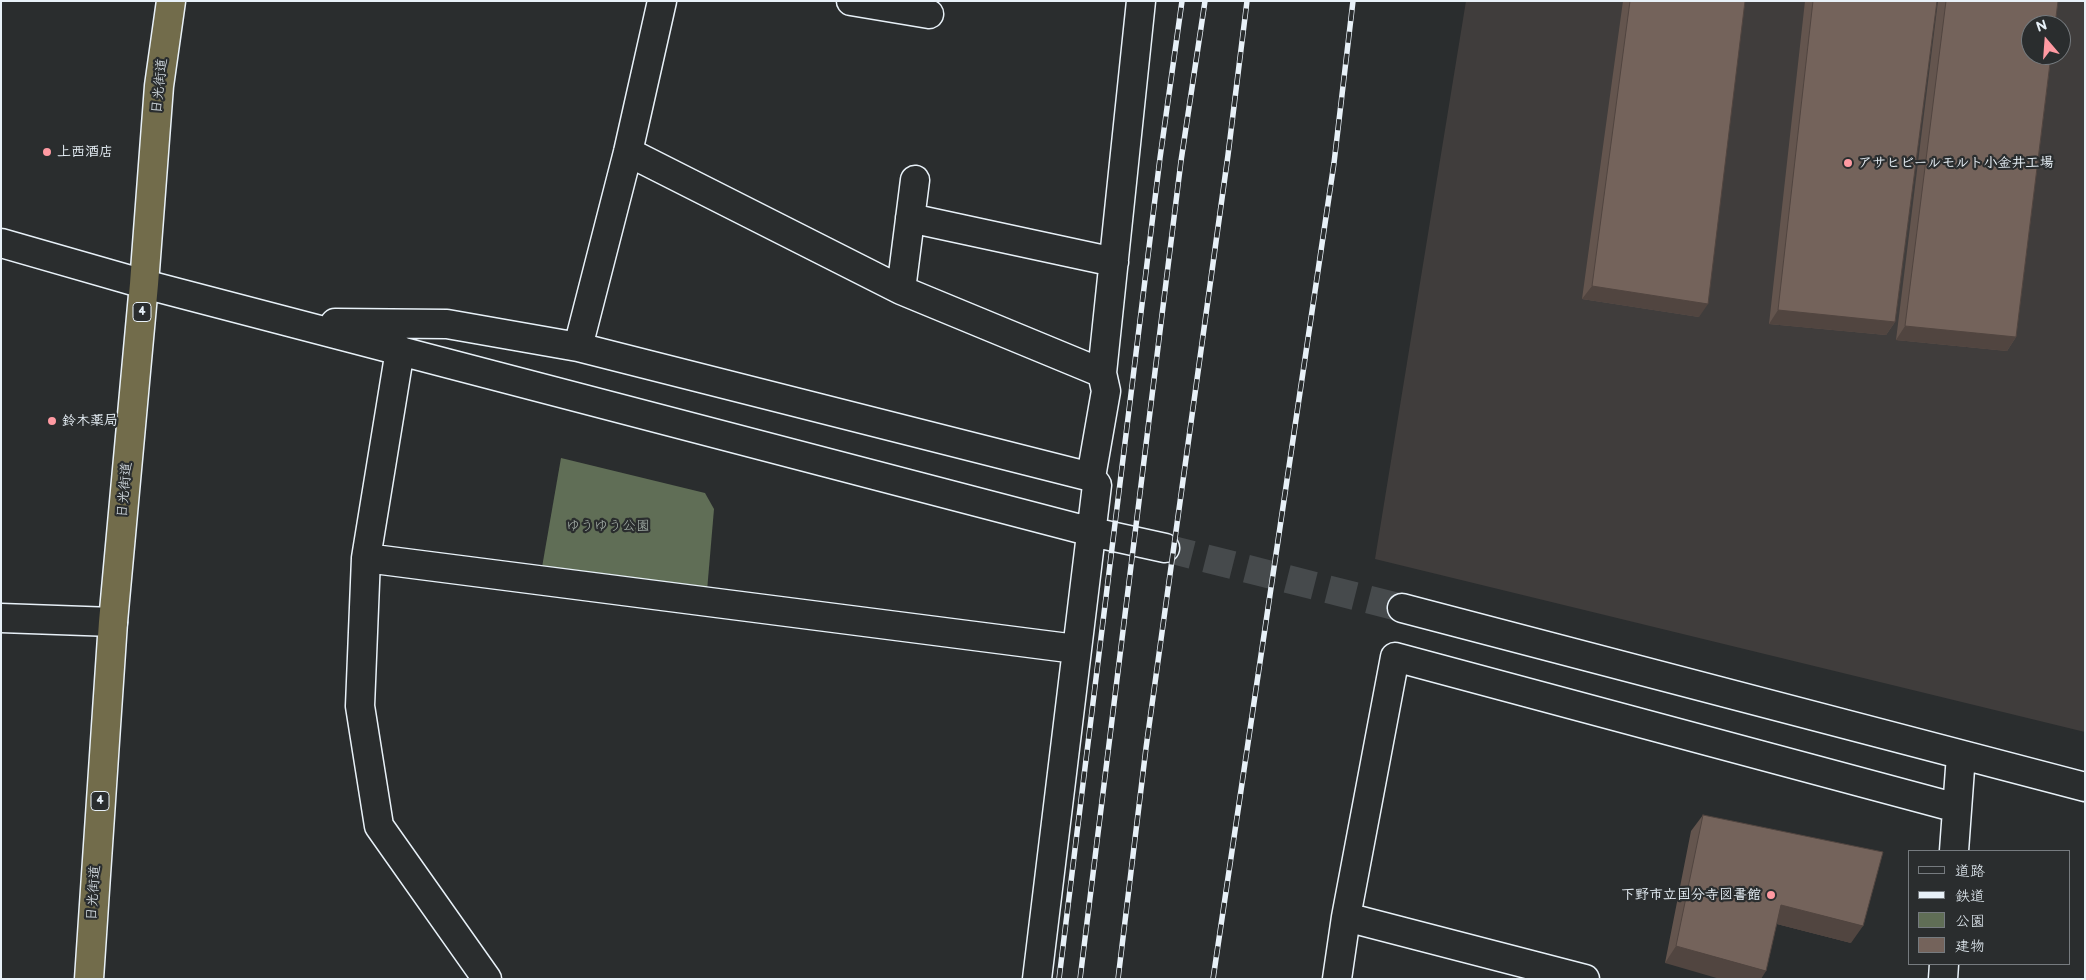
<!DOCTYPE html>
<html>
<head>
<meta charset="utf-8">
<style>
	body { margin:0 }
	#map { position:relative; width:2086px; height:980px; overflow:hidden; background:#2a2d2e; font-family:"Balsamiq Sans","Klee One",sans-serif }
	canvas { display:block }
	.frame { position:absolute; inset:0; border:2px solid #e8f1f8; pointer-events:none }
	.legend { position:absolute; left:1908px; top:850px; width:162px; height:115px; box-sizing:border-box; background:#2a2d2e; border:1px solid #767b7f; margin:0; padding:6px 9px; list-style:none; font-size:15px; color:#e8f1f8 }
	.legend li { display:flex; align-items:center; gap:10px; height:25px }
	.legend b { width:25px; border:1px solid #767b7f }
	.north { position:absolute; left:2021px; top:15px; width:50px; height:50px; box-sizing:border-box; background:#2a2d2e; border:1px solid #767b7f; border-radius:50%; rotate:342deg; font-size:14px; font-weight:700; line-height:20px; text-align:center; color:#e8f1f8 }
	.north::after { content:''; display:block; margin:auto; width:18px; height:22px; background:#ff9aa2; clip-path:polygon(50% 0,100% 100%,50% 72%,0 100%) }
</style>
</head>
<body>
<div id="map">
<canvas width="2086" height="980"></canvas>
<div class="frame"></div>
<ul class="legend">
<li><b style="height:6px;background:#2a2d2e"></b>道路</li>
<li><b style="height:6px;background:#e8f1f8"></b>鉄道</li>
<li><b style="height:14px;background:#606e56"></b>公園</li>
<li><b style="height:14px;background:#74635b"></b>建物</li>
</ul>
<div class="north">N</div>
</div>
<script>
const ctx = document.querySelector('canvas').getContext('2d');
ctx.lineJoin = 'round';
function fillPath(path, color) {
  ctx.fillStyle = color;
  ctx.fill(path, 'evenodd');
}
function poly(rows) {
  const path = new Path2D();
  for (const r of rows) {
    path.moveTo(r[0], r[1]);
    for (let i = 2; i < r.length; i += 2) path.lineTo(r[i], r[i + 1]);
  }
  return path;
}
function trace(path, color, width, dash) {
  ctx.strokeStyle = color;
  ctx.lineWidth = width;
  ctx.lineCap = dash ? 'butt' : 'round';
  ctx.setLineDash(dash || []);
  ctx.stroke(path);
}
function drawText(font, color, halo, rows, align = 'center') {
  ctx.font = font + ' "Balsamiq Sans","Klee One",sans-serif';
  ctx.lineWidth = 4.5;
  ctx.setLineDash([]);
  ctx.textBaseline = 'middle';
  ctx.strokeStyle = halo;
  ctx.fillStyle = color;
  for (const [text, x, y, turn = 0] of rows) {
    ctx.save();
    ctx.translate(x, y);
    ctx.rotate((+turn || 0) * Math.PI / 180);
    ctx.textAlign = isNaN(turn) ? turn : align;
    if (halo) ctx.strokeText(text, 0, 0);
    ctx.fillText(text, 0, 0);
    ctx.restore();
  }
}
const built = poly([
	[1466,1,2085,1,2085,732,1375,559],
	[2031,25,2061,25,2061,55,2031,55]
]);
const green = poly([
	[561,458,705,493,714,509,707,591,541,573]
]);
const minorTunnel = poly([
	[1165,548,1402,608]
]);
const minor = poly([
	[851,1,929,14],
	[628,152,901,290],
	[915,180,901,290,1102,373,1141,1],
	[910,218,1114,262],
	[1,243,144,284,1092,532,1165,548],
	[335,323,447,324,578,347,628,152,662,1],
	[578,347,1091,477],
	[400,350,366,558,360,706,379,826,487,979],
	[366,558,1076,649],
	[1402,608,2085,787],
	[1,618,113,622],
	[1954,851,1961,755],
	[1346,917,1585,979],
	[1037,979,1097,485,1091,477,1106,391,1102,373],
	[1337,979,1346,917,1395,657,1957,808],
	[1943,979,1944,964]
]);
const highway = poly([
	[89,979,113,622,144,284,159,86,171,1]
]);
const rail = poly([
	[1059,979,1160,158,1182,1],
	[1080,979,1181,161,1205,1],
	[1118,979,1146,748,1228,155,1247,1],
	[1213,979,1334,163,1353,1]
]);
const wall = poly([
	[1623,1,1745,1,1699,317,1582,299],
	[1805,1,1937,1,1895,322,1886,335,1769,324],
	[1938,1,2058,1,2016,337,2007,351,1896,340],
	[1703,815,1851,943,1777,924,1665,963,1691,831]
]);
const shadedWall = poly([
	[1592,286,1708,304,1699,317,1582,299],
	[1778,310,1895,322,1886,335,1769,324],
	[1905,326,2016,337,2007,351,1896,340],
	[1781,905,1863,926,1851,943,1769,922],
	[1676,946,1766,971,1761,979,1720,979,1665,963]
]);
const building = poly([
	[1630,1,1745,1,1708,304,1592,286,1630,1],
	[1813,1,1937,1,1895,322,1778,310,1813,1],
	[1946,1,2058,1,2055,25,2031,25,2031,55,2051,55,2016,337,1905,326,1946,1],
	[1703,815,1883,852,1863,926,1781,905,1766,971,1676,946,1703,815]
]);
const markers = [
	[47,152,5,"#ff9aa2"],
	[1848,163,5,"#ff9aa2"],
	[52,421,5,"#ff9aa2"],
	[1771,895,5,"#ff9aa2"]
];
const shields = [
	[142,312,18],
	[100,801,18]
];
const shieldNames = [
	["4",142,312],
	["4",100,801]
];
const streetNames = [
	["日光街道",160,86,-84],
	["日光街道",125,490,-85],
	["日光街道",94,893,-86]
];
const poiNames = [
	["上西酒店",57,152],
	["アサヒビールモルト小金井工場",1858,163],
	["鈴木薬局",62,421],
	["下野市立国分寺図書館",1761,895,"right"]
];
const parkNames = [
	["ゆうゆう公園",608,526]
];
fillPath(built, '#403d3c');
fillPath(green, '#606e56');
trace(minorTunnel, '#464a4c', 28, [28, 14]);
trace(minor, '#e8f1f8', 31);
trace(highway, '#e8f1f8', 31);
trace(minor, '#2a2d2e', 28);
trace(highway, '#726c4b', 28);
trace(rail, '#e8f1f8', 5.5);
trace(rail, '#2a2d2e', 4, [11]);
fillPath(wall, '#64554e');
fillPath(shadedWall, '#514540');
fillPath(building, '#74635b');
trace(building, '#514540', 1);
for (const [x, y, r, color] of markers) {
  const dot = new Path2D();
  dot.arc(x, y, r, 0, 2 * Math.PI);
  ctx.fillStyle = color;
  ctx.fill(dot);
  trace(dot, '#2a2d2e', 2);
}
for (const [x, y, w] of shields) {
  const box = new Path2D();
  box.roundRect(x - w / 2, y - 9.5, w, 19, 4);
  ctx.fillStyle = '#2a2d2e';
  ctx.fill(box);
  trace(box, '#e8f1f8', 1);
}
drawText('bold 12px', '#e8f1f8', null, shieldNames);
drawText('14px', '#e8f1f8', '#2a2d2e', streetNames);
drawText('bold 14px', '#e8f1f8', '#2a2d2e', poiNames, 'left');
drawText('14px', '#abb6af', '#2a2d2e', parkNames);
</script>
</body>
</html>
